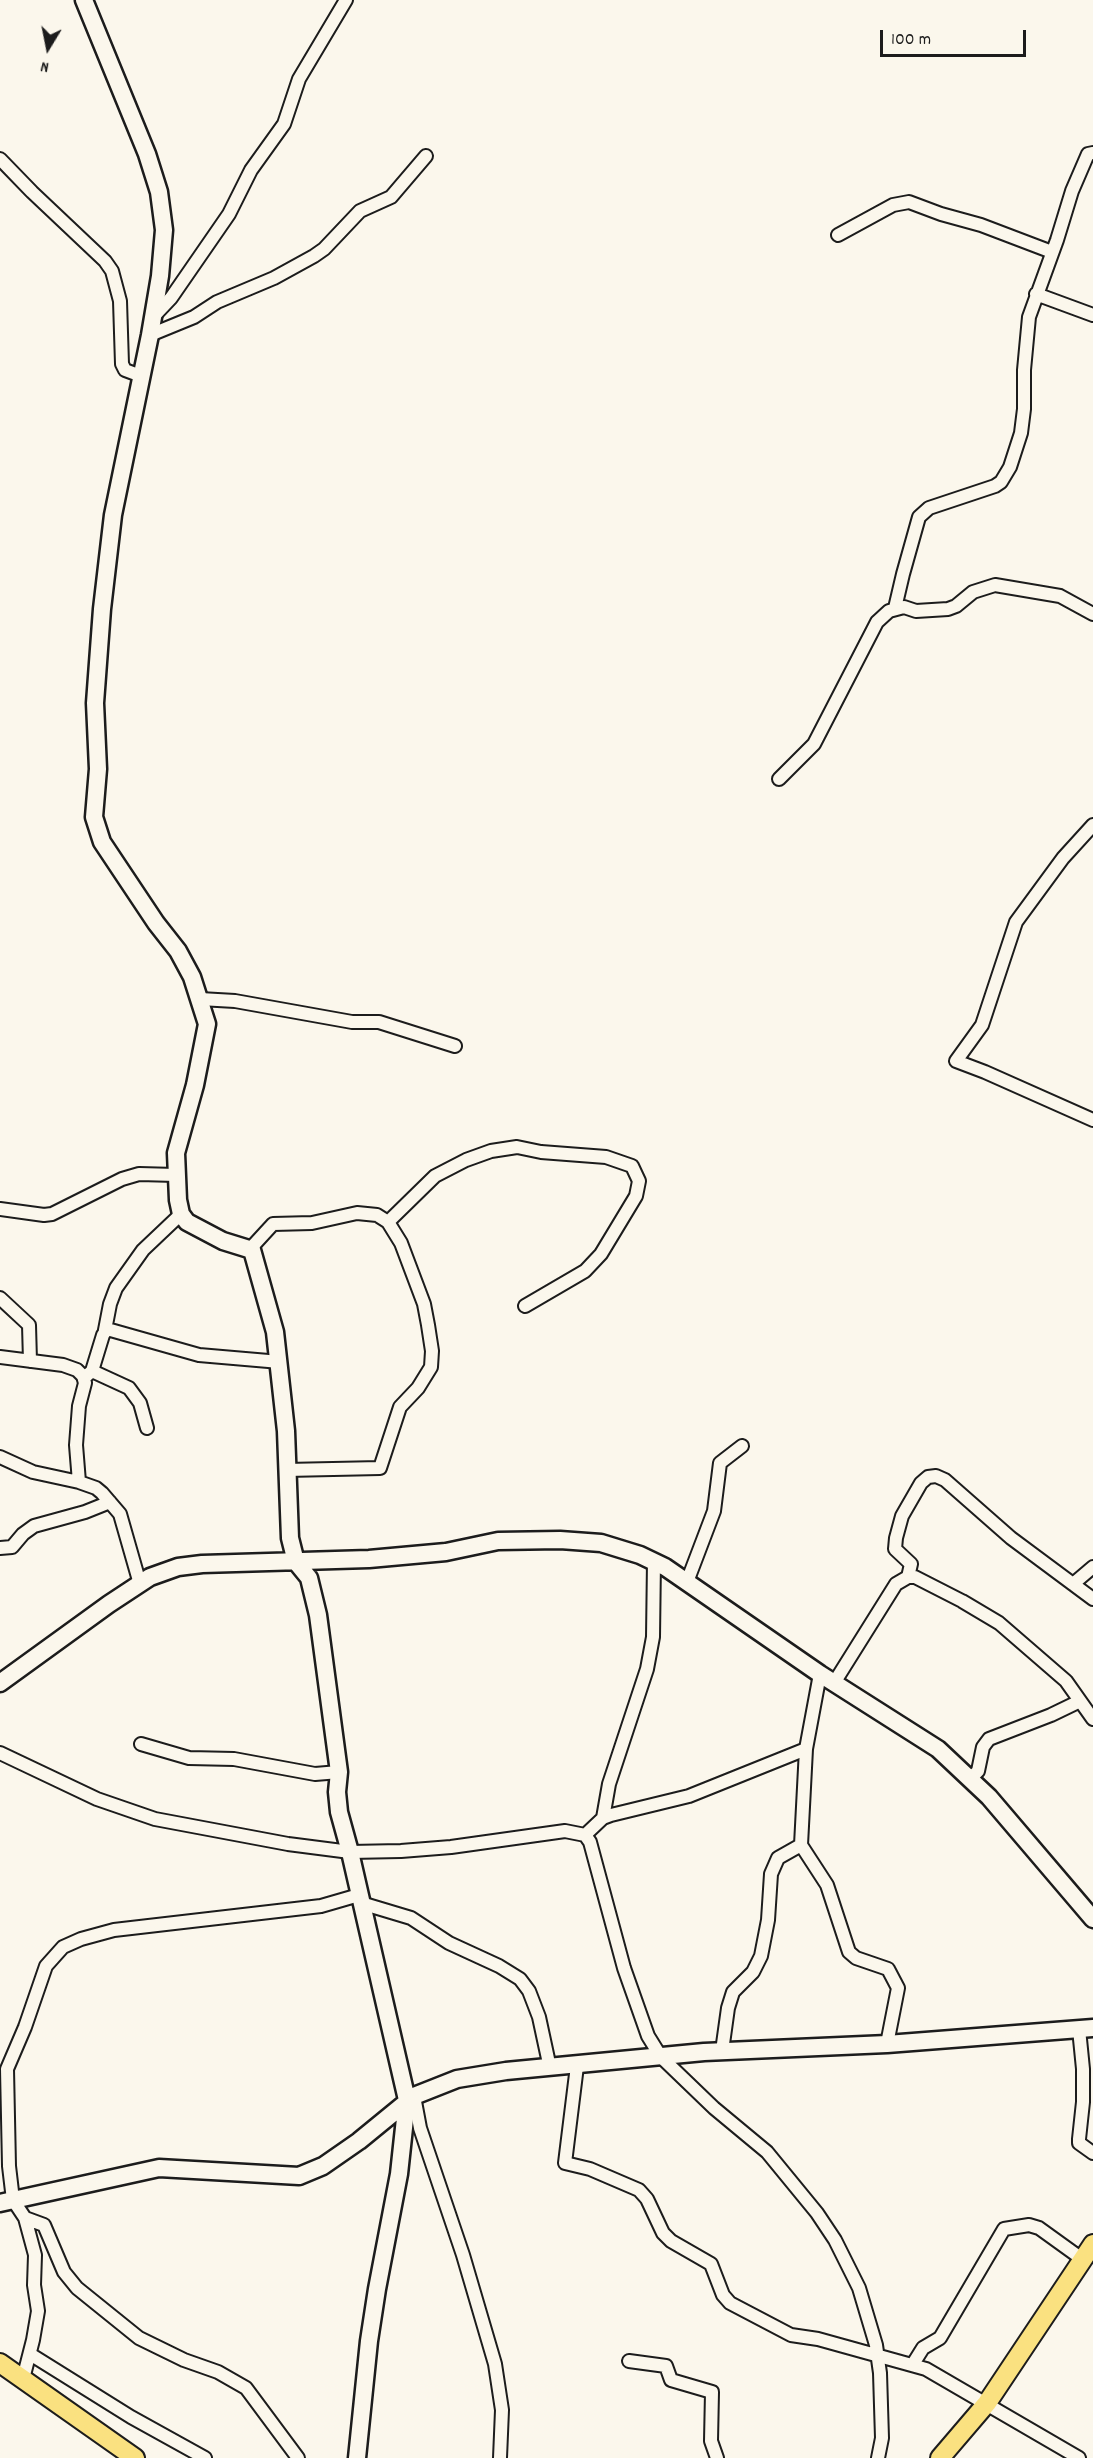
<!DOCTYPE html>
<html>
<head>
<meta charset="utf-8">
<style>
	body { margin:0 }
	#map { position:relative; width:1093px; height:2458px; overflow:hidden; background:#fbf7ec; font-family:Dekko,sans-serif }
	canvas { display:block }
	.north { position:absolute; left:18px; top:18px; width:60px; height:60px; -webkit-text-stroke:4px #fbf7ec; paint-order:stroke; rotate:190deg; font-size:16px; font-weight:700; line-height:24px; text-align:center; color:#1c1c1c }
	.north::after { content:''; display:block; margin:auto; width:21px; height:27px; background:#1c1c1c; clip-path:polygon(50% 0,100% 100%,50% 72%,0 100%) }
	.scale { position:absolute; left:880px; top:30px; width:146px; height:27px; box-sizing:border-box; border:3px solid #1c1c1c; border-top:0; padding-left:8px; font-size:18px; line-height:21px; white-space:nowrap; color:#1c1c1c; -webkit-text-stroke:4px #fbf7ec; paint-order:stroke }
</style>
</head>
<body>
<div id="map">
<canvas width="1093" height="2458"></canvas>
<div class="north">N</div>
<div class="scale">100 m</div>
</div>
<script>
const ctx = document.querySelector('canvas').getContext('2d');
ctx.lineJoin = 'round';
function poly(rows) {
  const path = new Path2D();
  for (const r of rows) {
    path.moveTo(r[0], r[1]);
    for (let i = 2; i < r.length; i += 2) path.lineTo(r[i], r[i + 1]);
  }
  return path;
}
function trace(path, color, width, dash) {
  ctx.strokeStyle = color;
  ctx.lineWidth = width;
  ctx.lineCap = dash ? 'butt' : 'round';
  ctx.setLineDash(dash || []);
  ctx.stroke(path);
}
const street = poly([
	[0,159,32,192,105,261,112,271,120,301,122,364,125,370,141,376],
	[838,235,893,205,909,202,941,214,981,225,1052,252],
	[1036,294,1093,315],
	[153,317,171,298,229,214,251,170,284,124,299,79,346,0],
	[150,335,194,317,217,302,274,278,314,256,324,249,360,211,391,197,426,156],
	[895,608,903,574,919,517,929,508,995,486,1001,482,1010,467,1021,433,1024,409,1024,370,1029,317,1057,240,1072,191,1088,154,1093,153],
	[779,779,814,744,877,622,889,611,904,607,916,611,948,609,956,606,973,592,995,585,1060,596,1093,614],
	[1093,825,1063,858,1016,922,982,1025,956,1061,985,1072,1093,1120],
	[200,999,235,1001,352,1022,379,1022,455,1046],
	[0,1209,44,1215,52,1214,122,1179,139,1174,176,1175],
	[388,1222,435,1176,466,1160,491,1151,517,1147,541,1152,606,1157,632,1166,639,1181,636,1196,601,1254,585,1271,525,1306],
	[250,1249,273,1224,312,1223,357,1213,377,1215,388,1222,401,1243,424,1304,428,1325,432,1351,431,1367,418,1388,400,1407,380,1468,286,1470],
	[0,1298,29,1325,30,1361],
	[105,1330,110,1304,116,1288,143,1250,181,1214],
	[0,1357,63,1365,77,1370,83,1376,85,1383,79,1406,76,1445,79,1482],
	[92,1371,129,1388,140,1403,147,1428],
	[84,1378,92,1371,103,1335,107,1329,199,1355,280,1362],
	[0,1457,33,1472,79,1482,96,1488,102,1493,120,1514,140,1584],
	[0,1548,12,1547,23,1534,34,1526,85,1512,110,1502],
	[908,1577,911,1564,895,1549,896,1538,902,1516,921,1483,928,1477,936,1476,945,1480,1011,1538,1093,1599],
	[687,1582,714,1511,720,1463,742,1446],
	[1073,1584,1093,1567],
	[820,1674,806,1749,801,1845,827,1885,849,1952,856,1958,888,1969,898,1988,887,2044],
	[834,1683,896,1584,908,1577,915,1577,962,1601,999,1623,1066,1681,1093,1719],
	[141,1744,189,1758,234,1759,315,1774,339,1772],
	[0,1753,97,1799,155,1819,288,1844,350,1852,401,1851,451,1847,565,1831,585,1835,590,1842,624,1968,648,2036,661,2057,714,2108,767,2152,817,2213,835,2240,859,2288,876,2345,880,2373,882,2438,878,2458],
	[971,1778,978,1771,983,1747,989,1739,1051,1715,1080,1701],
	[603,1818,609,1784,647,1669,653,1637,654,1561],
	[585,1835,603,1818,611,1815,689,1796,806,1749],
	[361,1903,411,1918,449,1943,499,1966,520,1979,529,1991,539,2017,550,2068],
	[1079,2029,1083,2069,1083,2102,1079,2139,1079,2143,1093,2153],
	[722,2051,728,2008,733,1992,753,1972,761,1956,768,1920,771,1874,778,1858,801,1845],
	[577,2066,565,2163,590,2169,639,2190,647,2199,663,2233,671,2241,711,2264,723,2295,730,2303,791,2335,818,2339,926,2369,1079,2458],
	[414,2096,420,2128,463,2255,495,2364,502,2410,500,2458],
	[25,2218,44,2225,64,2272,77,2288,139,2338,184,2360,218,2372,246,2388,298,2458],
	[30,2354,131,2417,205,2458],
	[629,2361,666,2366,671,2380,712,2392,711,2441,717,2458],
	[913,2364,923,2348,940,2338,1004,2229,1029,2225,1039,2228,1082,2259],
	[23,2379,33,2340,38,2311,34,2285,35,2255,25,2218,13,2200,9,2166,7,2069,25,2027,46,1966,63,1947,81,1939,114,1930,321,1906,359,1895]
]);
const secondary = poly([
	[84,0,147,154,159,192,164,230,160,276,150,335,113,515,102,609,95,703,98,769,94,817,102,842,156,923,178,951,192,977,207,1024,195,1085,176,1153,178,1200,181,1214,187,1222,223,1241,252,1250,275,1332,286,1431,290,1538,296,1562,309,1578,318,1615,339,1772,337,1792,339,1812,350,1852,407,2100,399,2174,377,2289,369,2341,357,2458],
	[0,1683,109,1604,150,1577,178,1567,202,1564,369,1559,446,1552,498,1541,560,1540,601,1543,640,1555,665,1567,820,1674,938,1749,989,1797,1093,1919],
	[0,2203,159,2168,299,2176,323,2166,359,2141,414,2096,457,2079,506,2071,704,2052,887,2044,1093,2028]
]);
const primary = poly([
	[0,2363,135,2458],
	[940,2458,987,2403,1093,2244]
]);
trace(street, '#1c1c1c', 16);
trace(secondary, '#1c1c1c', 21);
trace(primary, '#1c1c1c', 22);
trace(street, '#fbf7ec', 12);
trace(secondary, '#fbf7ec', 16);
trace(primary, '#fae180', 18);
</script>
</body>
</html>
